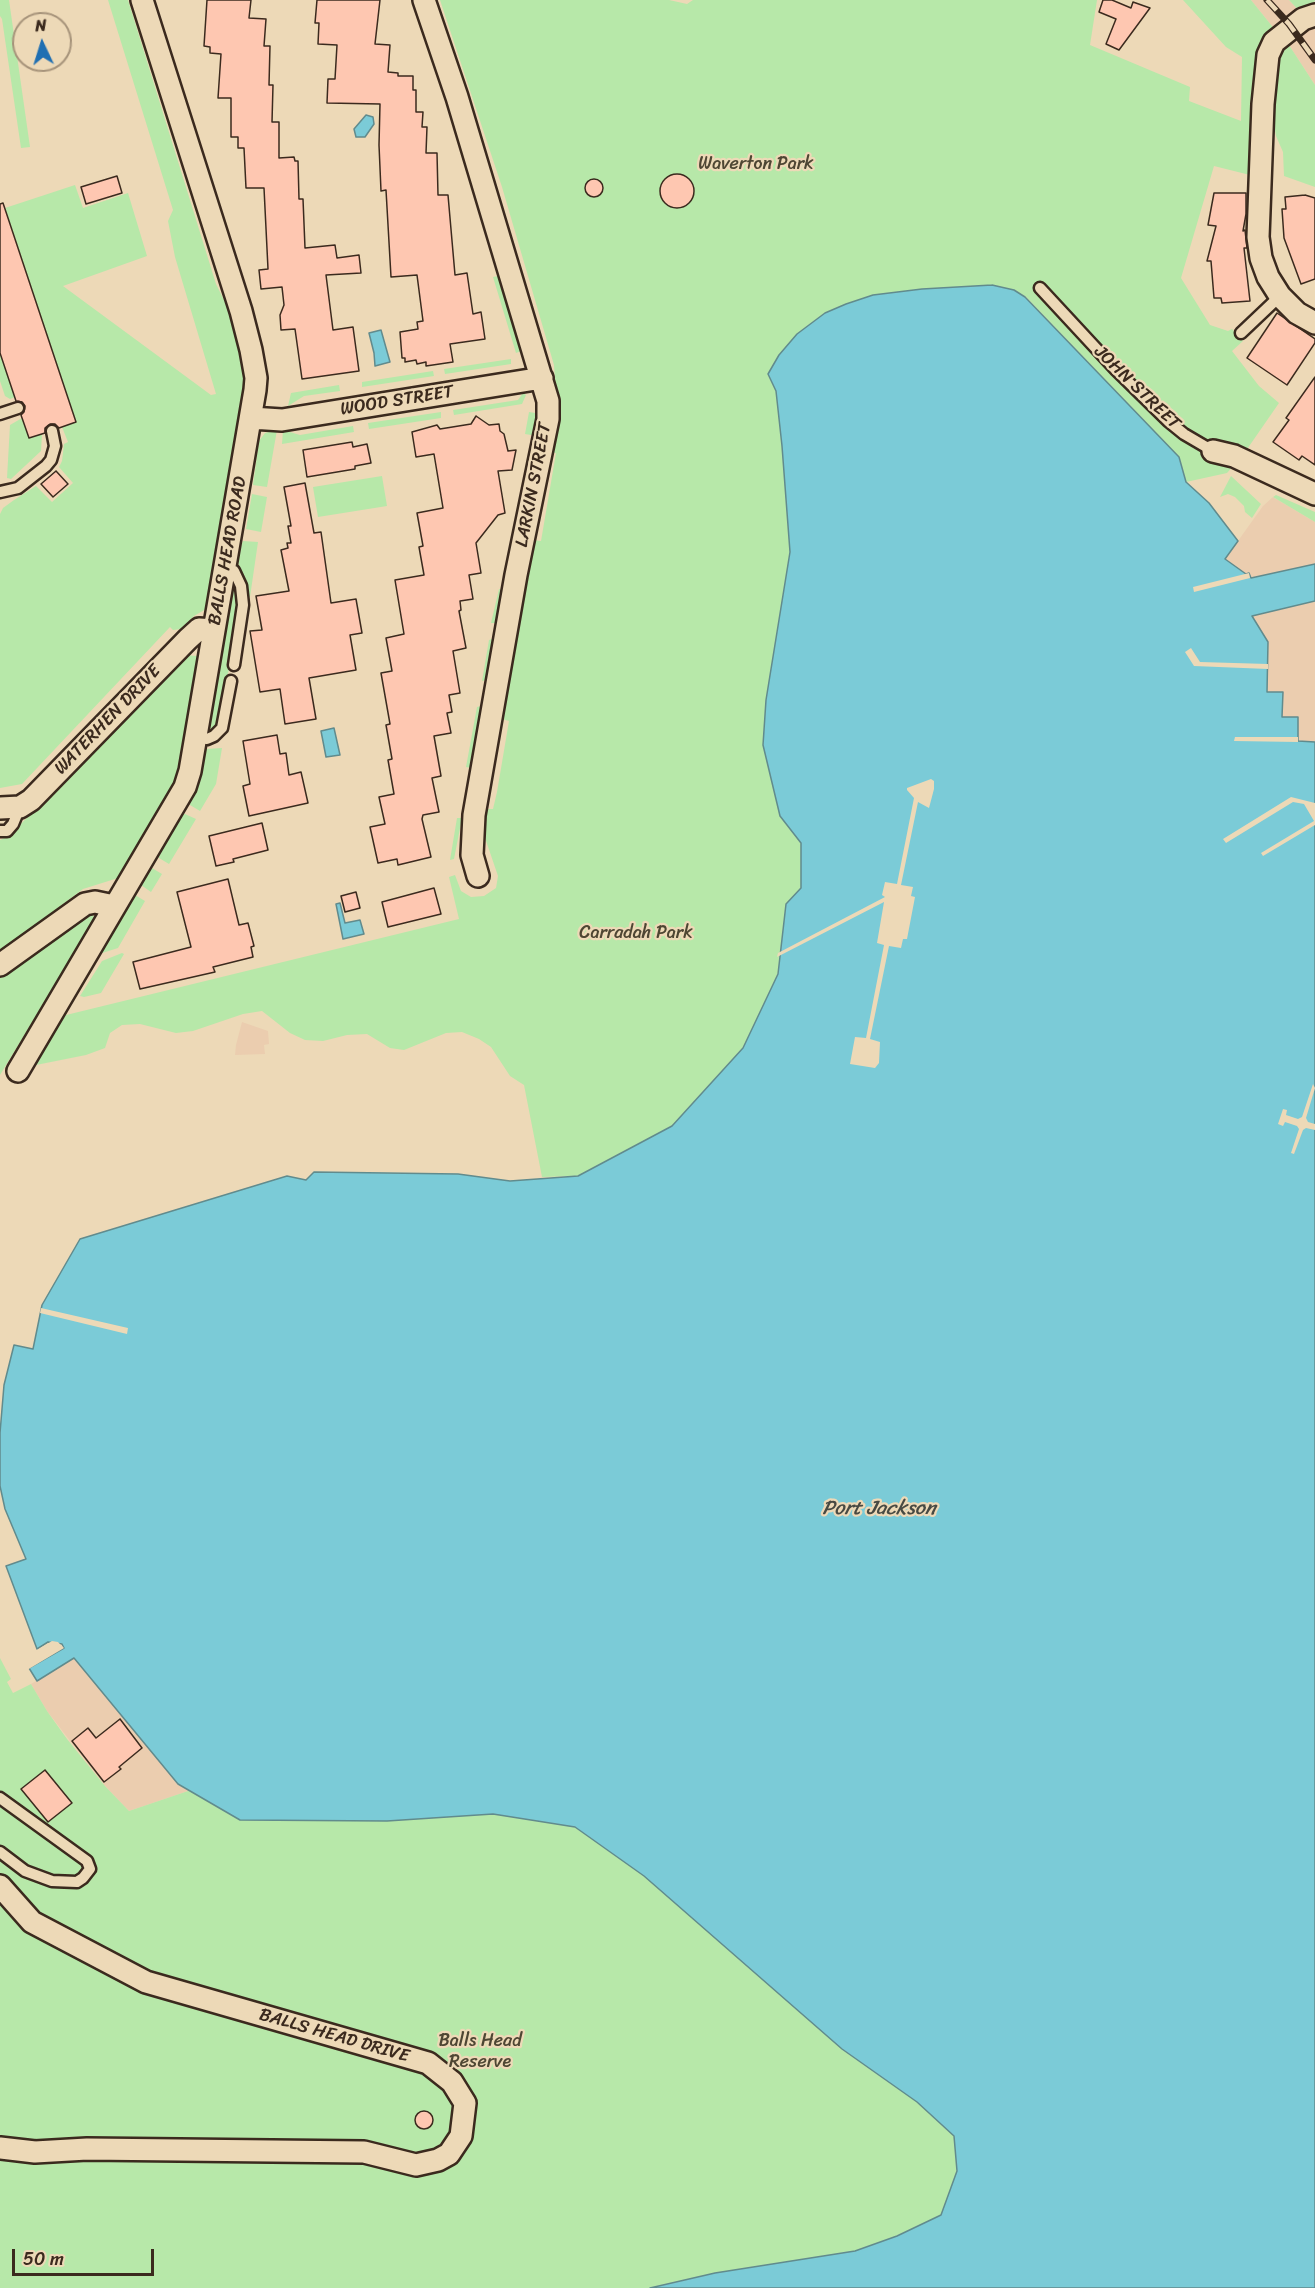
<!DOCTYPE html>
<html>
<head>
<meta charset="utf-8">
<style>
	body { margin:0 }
	#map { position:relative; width:1315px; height:2288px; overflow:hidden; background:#edd9b7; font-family:Sriracha,sans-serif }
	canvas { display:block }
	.north { position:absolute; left:12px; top:12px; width:60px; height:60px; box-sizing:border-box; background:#edd9b7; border:2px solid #a6937a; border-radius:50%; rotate:356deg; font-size:16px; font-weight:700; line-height:24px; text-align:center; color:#3b2a1e }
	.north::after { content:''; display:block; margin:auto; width:21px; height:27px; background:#1f6fb2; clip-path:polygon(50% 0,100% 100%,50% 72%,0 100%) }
	.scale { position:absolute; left:12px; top:2249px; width:142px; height:27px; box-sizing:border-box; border:3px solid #3b2a1e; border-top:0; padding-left:8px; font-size:18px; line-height:21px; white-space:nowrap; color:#3b2a1e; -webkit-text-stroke:4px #edd9b7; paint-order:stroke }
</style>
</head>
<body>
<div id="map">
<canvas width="1315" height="2288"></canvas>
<div class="north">N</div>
<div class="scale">50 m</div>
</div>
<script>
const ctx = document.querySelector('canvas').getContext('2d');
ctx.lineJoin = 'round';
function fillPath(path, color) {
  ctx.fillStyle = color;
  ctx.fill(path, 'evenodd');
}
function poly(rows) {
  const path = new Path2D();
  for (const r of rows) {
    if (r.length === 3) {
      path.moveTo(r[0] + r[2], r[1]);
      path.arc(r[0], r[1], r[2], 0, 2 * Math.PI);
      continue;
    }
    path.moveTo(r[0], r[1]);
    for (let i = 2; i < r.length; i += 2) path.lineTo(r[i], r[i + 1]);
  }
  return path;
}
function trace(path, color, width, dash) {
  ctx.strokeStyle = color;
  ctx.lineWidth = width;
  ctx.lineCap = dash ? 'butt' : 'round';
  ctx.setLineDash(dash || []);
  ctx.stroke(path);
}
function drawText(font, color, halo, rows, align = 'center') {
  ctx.font = font + ' Sriracha,sans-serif';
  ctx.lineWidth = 4.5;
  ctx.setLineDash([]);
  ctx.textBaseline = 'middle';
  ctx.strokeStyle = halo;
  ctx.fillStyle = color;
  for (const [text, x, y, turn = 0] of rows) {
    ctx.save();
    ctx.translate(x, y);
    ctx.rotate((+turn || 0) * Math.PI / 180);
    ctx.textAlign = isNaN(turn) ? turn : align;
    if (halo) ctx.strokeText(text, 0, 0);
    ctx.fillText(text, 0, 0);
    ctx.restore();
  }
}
const built = poly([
	[1251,0,1289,0,1302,14,1276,31],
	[1314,28,1315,29,1315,85,1289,45,1292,37,1302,29],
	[1273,497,1315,522,1315,564,1250,578,1225,559,1263,506],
	[1315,601,1315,742,1298,742,1298,718,1282,718,1267,692,1268,642,1252,616],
	[242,1022,268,1031,269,1044,264,1045,265,1054,235,1055,236,1045],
	[74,1658,178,1784,191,1790,129,1811,105,1786,47,1711,31,1684]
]);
const green = poly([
	[0,0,9,0,30,147,21,148,2,19,0,16],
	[108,0,128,0,216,284,226,304,238,341,245,384,243,415,206,609,194,616,181,629,173,630,170,627,22,784,0,788,0,514,3,508,14,500,36,486,52,502,73,483,59,467,62,461,64,444,68,442,62,427,76,422,5,208,75,185,83,208,128,193,147,256,63,286,211,395,216,394,175,257,168,221,173,210],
	[440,0,669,0,687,4,693,0,1097,0,1090,45,1190,87,1189,101,1241,121,1242,57,1226,47,1183,0,1251,0,1276,31,1254,176,1214,166,1181,278,1210,325,1228,331,1232,329,1243,341,1232,351,1259,386,1279,403,1243,455,1227,473,1186,482,1179,457,1026,297,1014,290,992,285,921,289,873,295,846,304,825,313,768,374,776,391,782,446,790,552,766,700,780,816,801,843,801,888,786,904,778,974,743,1048,672,1126,578,1176,542,1177,524,1085,510,1076,491,1047,479,1039,462,1032,446,1033,404,1050,390,1048,367,1034,347,1035,323,1041,305,1040,290,1033,262,1011,243,1014,193,1031,176,1033,140,1024,122,1025,110,1033,105,1048,86,1055,31,1066,62,1016,459,919,449,877,455,875,461,891,471,897,484,896,496,888,498,876,482,829,486,809,493,809,497,792,509,721,502,719,533,540,541,541,556,453,549,452,557,409,554,365,502,187],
	[1289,0,1315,0,1315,1,1302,14],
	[1315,20,1315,29,1302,29,1292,37,1289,45,1315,85,1315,187,1284,176,1283,152,1276,136,1272,114,1275,56,1279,47,1302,25],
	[498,276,521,351,516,353,493,277],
	[0,353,15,397,10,399,5,396,0,381],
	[511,359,511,364,445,374,444,369],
	[433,371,434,376,362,387,362,382],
	[339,385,340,391,304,396,288,406,291,393],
	[523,393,526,395,522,404,454,415,453,410,518,400],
	[441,412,441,418,369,429,368,423],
	[529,412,541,414,537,436,525,434],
	[22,418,29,438,42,434,41,451,11,479,7,478,10,425],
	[353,426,354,432,282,444,283,430,300,435],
	[277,430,267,487,253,485,259,441,265,433],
	[382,476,387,506,318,517,313,487],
	[1231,476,1261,504,1252,518,1245,512,1244,506,1235,497,1228,494,1220,497],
	[252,494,267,497,261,532,246,529],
	[1276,495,1315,512,1315,522,1273,497],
	[243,541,258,542,250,597,247,597,238,562,241,546],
	[232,587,237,588,236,645,224,687,219,727,209,729],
	[499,589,503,590,496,623,491,623],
	[492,639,487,680,482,681,489,640],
	[180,655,198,656,178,770,175,781,118,878,83,889,0,952,0,840,9,836,63,781],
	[481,706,471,768,466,767,477,707],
	[222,748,216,784,200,811,190,805,190,802,202,775,206,749],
	[181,814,185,814,196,819,169,864,159,858,158,855],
	[457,818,462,818,454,859,450,860],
	[152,868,162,874,151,892,141,885],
	[135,895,145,901,118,948,99,954,99,952,133,896],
	[86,913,92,913,95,919,0,1075,0,978],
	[122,953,124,954,101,993,84,997,80,996,102,961],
	[0,1658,11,1679,7,1682,13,1693,31,1684,47,1711,67,1739,105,1786,129,1811,191,1790,240,1820,387,1821,493,1814,575,1827,644,1876,918,2102,954,2136,957,2171,941,2215,897,2236,855,2251,715,2273,650,2288,0,2288]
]);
const water = poly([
	[366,115,373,117,374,124,365,137,356,137,354,129,366,115],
	[992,285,1014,290,1025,297,1179,457,1186,482,1209,503,1238,541,1225,559,1246,574,1249,573,1251,578,1315,564,1315,601,1252,616,1268,642,1267,692,1283,692,1282,717,1298,717,1298,741,1315,742,1315,2288,650,2288,715,2273,855,2251,897,2236,941,2215,957,2171,954,2136,917,2102,842,2049,644,1876,575,1827,493,1814,387,1821,240,1820,178,1784,74,1658,37,1681,29,1668,64,1648,62,1644,48,1642,37,1649,6,1566,26,1559,5,1509,0,1486,0,1433,4,1385,14,1345,33,1349,42,1305,80,1239,287,1176,306,1180,314,1172,458,1174,510,1181,578,1176,672,1126,743,1048,778,974,786,904,801,888,801,843,780,816,763,745,766,700,790,552,782,446,776,391,768,374,779,355,797,334,825,313,846,304,873,295,922,289,992,285],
	[381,330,390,362,375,366,374,353,369,333,381,330],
	[334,728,340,755,326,757,321,731,334,728],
	[340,903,345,923,360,920,364,934,343,939,336,904,340,903]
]);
const pier = poly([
	[1249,573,1250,578,1194,592,1193,587],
	[1191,648,1200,662,1268,664,1268,669,1194,666,1185,652],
	[1235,737,1298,737,1298,742,1234,741],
	[931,779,934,781,934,789,929,808,918,802,901,885,913,887,911,896,915,897,907,939,903,939,901,948,889,946,870,1039,880,1042,879,1063,875,1068,850,1064,855,1037,866,1038,884,945,877,943,884,902,777,957,778,953,885,897,882,895,885,882,897,884,914,798,907,790,907,788],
	[1291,797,1315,803,1315,825,1263,856,1261,853,1314,821,1304,804,1293,802,1226,843,1223,839],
	[1313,1084,1315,1088,1306,1118,1308,1122,1315,1124,1315,1130,1306,1128,1303,1130,1294,1154,1291,1153,1299,1129,1297,1126,1285,1122,1283,1126,1278,1124,1283,1109,1287,1110,1286,1115,1298,1119,1302,1117],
	[41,1308,128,1328,127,1334,40,1313],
	[52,1641,58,1642,64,1648,27,1670,28,1666,60,1647,52,1644,38,1652,35,1651]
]);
const building = poly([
	[207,0,251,0,249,18,266,19,264,46,270,46,269,85,273,85,272,122,279,122,279,158,294,157,295,161,298,161,299,199,303,199,305,248,335,245,337,258,359,255,361,273,326,275,333,330,353,327,359,371,302,379,295,329,281,330,280,315,284,305,282,287,261,289,259,270,268,269,264,188,246,188,244,148,238,148,238,137,231,137,231,98,218,98,221,54,210,53,210,47,204,46,207,0],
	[317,0,380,0,375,44,390,45,388,72,398,73,398,76,413,76,413,90,416,90,416,112,423,112,422,127,427,127,426,153,437,153,438,195,448,195,455,275,467,273,473,314,481,312,485,339,450,344,453,362,426,366,426,362,417,364,416,360,405,362,405,358,402,358,400,332,418,329,417,322,423,321,417,275,391,277,386,190,381,191,379,145,380,104,327,103,328,79,335,79,337,45,318,44,319,23,315,23,317,0],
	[1103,0,1112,0,1131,8,1133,2,1150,8,1119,50,1106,44,1116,19,1099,12,1103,0],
	[677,191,17],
	[117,176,122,193,86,204,81,187,117,176],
	[594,188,9],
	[1214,193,1246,193,1246,214,1243,231,1245,230,1247,248,1244,248,1250,301,1222,303,1221,298,1214,298,1211,261,1207,261,1216,226,1208,225,1214,193],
	[1305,195,1315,198,1315,279,1301,284,1284,238,1282,209,1286,209,1285,197,1305,195],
	[3,203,76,422,59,428,55,424,50,424,45,428,45,433,29,438,21,415,24,412,25,406,22,402,16,401,0,353,0,204,3,203],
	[1277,313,1315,339,1315,343,1287,385,1247,358,1277,313],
	[1315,377,1315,465,1302,456,1299,460,1273,442,1289,420,1286,418,1315,377],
	[476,416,489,425,499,424,500,431,504,434,508,451,516,450,512,470,498,471,505,513,498,515,476,543,481,573,469,575,473,599,460,601,461,610,459,611,466,648,453,651,460,693,449,695,452,712,447,713,451,733,434,736,441,776,432,778,439,812,423,815,422,819,431,857,398,865,397,859,378,863,370,827,385,824,379,797,394,794,388,760,392,759,386,725,390,724,381,673,392,671,386,638,404,634,395,580,424,575,419,547,423,546,417,513,443,508,434,454,416,457,412,432,437,425,440,429,471,424,476,416],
	[352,442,353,447,367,444,371,463,355,466,355,469,307,477,303,450,352,442],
	[56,471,68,484,53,497,41,484,56,471],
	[305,483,314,533,321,532,331,603,356,599,362,633,350,635,356,670,309,678,316,719,285,724,280,689,260,692,250,631,262,630,256,596,289,591,281,550,288,548,287,543,291,543,288,526,291,526,284,487,305,483],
	[277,735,280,754,286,753,289,775,301,772,308,803,249,816,243,786,250,784,243,741,277,735],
	[262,823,268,850,233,859,234,862,216,866,209,836,262,823],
	[228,879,239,925,248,923,254,946,251,947,253,957,213,967,215,972,140,989,133,962,191,947,177,892,228,879],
	[434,888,441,914,388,927,382,902,434,888],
	[356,892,360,908,345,912,341,896,356,892],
	[120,1719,142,1748,119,1767,121,1769,104,1782,72,1741,88,1728,96,1738,120,1719],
	[45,1770,72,1803,48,1822,21,1789,45,1770],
	[424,2120,9]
]);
const lane = poly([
	[1040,288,1116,370,1168,421,1184,434,1213,451],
	[1241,333,1280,296],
	[0,414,18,408],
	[0,492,18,488,46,466,51,460,55,446,52,431],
	[225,570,234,571,241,586,243,605,234,665],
	[196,738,207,739,214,736,222,728,231,681],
	[0,831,7,831,13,824,20,807],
	[0,1798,87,1861,90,1869,83,1878,77,1882,52,1881,25,1871,0,1852]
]);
const street = poly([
	[424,0,457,97,548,401,548,419,516,575,474,815,472,855,478,876],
	[1315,15,1303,19,1274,42,1268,55,1263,104,1258,237,1261,258,1268,277,1280,296,1297,313,1315,323],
	[251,418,282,420,542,378],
	[1213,451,1234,456,1315,494],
	[0,808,20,807,31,800,188,639,199,629,214,630],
	[0,965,85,904,95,902,114,906],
	[18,1071,185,787,190,771,255,390,256,378,251,350,241,311,142,0],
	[0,1886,32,1922,146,1982,428,2063,452,2082,465,2103,461,2136,449,2154,438,2160,416,2165,364,2152,87,2149,35,2152,0,2148]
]);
const rail = poly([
	[1267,0,1289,24,1315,60]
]);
const parkNames = [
	["Waverton Park",756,164],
	["Carradah Park",636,933],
	["Balls Head",480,2041],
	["Reserve",480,2062]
];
const streetNames = [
	["JOHN STREET",1137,388,44],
	["WOOD STREET",397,401,-9],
	["LARKIN STREET",534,485,-79],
	["BALLS HEAD ROAD",228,551,-80],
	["WATERHEN DRIVE",108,720,-46],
	["BALLS HEAD DRIVE",334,2036,16]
];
const waterNames = [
	["Port Jackson",879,1509]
];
fillPath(built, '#ebcdaf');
fillPath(green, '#b7e8a9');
fillPath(water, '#7bcbd7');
trace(water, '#618b8d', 1.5);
fillPath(pier, '#edd9b7');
fillPath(building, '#fec7b1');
trace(building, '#3b2a1e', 1.5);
trace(lane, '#3b2a1e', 15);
trace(street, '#3b2a1e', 26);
trace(lane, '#edd9b7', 10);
trace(street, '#edd9b7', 21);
trace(rail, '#3b2a1e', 7);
trace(rail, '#edd9b7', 4.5, [14]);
drawText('18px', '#4e4633', '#edd9b7', parkNames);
drawText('18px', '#3b2a1e', '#edd9b7', streetNames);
drawText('italic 20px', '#484a43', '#edd9b7', waterNames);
</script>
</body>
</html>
